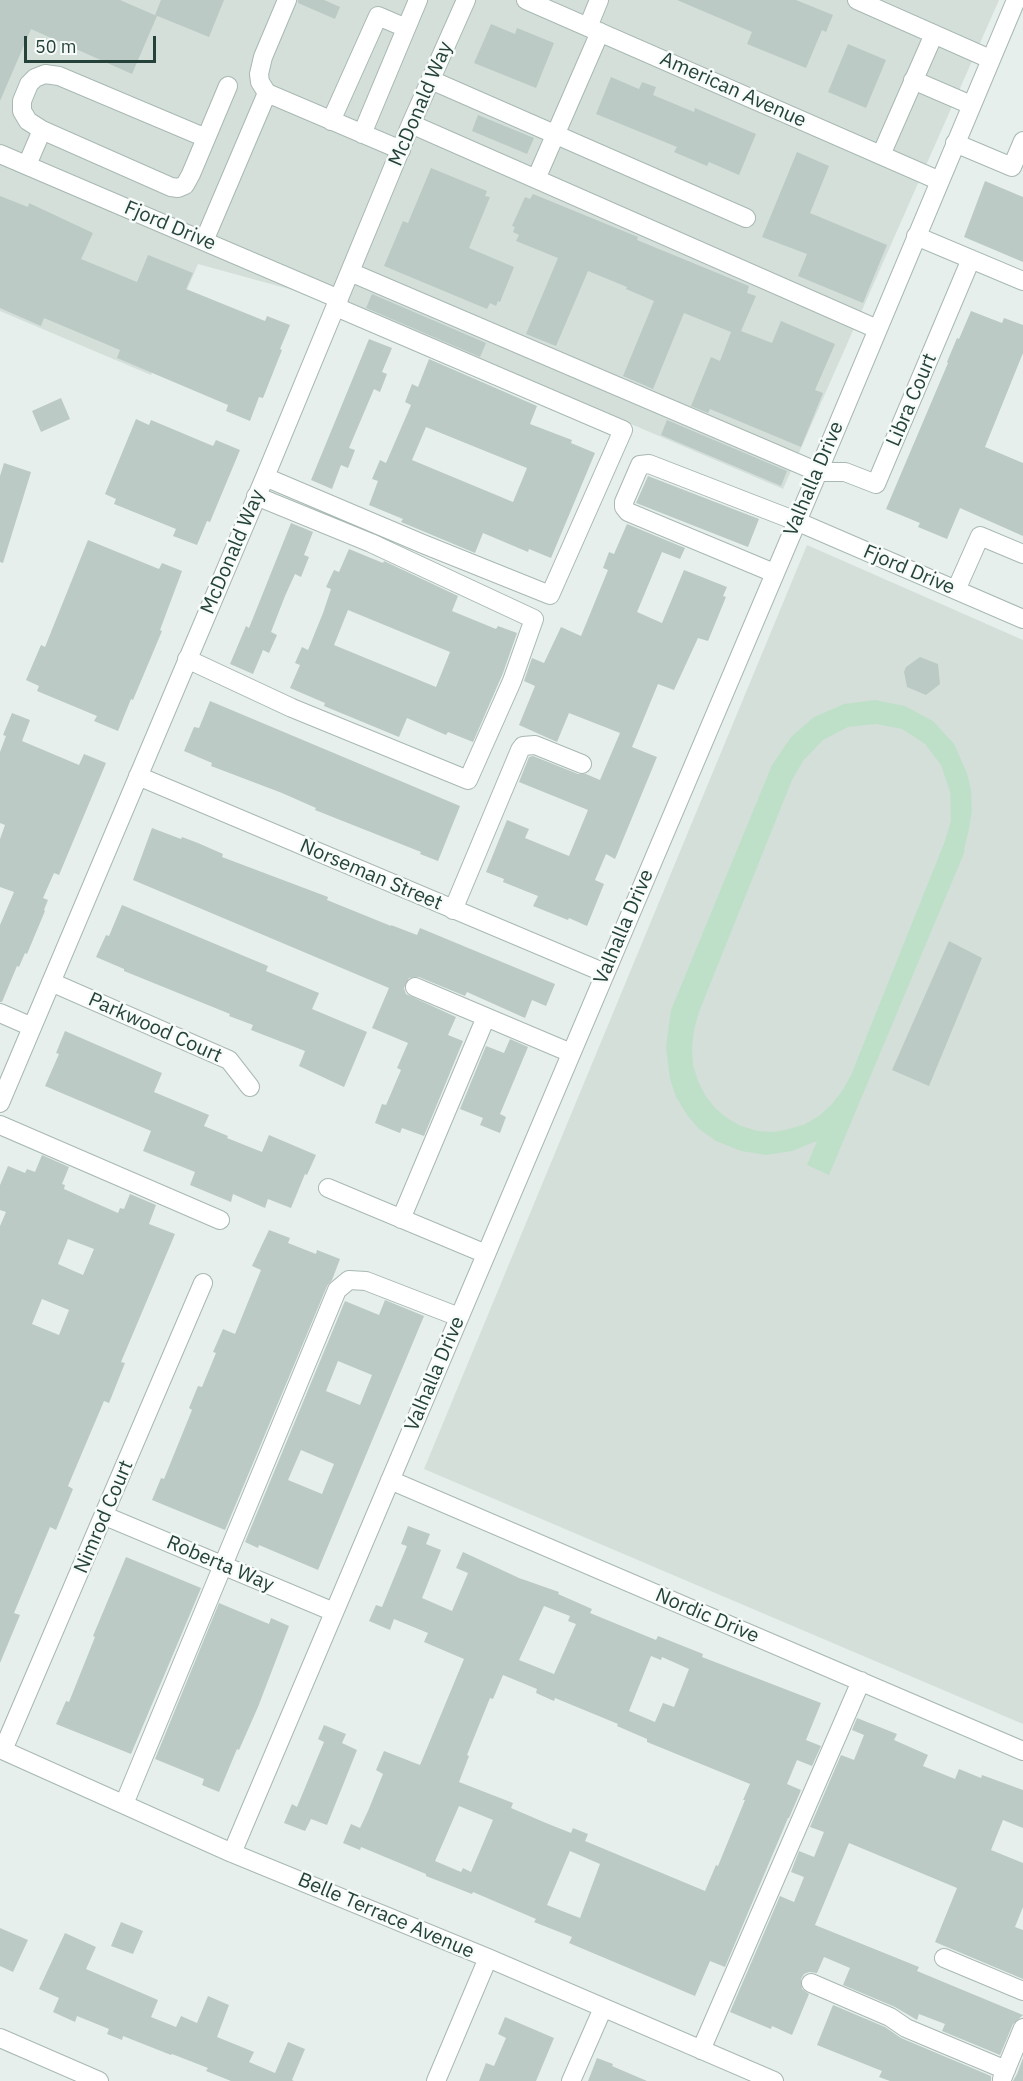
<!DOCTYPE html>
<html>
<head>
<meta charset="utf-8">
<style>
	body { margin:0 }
	#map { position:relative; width:1023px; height:2081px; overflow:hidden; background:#e6efeb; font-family:"IBM Plex Sans",sans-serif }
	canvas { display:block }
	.scale { position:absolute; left:24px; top:36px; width:132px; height:27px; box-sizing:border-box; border:3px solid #24423a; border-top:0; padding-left:8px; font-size:18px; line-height:21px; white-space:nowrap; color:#24423a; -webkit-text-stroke:4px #f7fbf9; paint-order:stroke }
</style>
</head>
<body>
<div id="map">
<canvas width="1023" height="2081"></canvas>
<div class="scale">50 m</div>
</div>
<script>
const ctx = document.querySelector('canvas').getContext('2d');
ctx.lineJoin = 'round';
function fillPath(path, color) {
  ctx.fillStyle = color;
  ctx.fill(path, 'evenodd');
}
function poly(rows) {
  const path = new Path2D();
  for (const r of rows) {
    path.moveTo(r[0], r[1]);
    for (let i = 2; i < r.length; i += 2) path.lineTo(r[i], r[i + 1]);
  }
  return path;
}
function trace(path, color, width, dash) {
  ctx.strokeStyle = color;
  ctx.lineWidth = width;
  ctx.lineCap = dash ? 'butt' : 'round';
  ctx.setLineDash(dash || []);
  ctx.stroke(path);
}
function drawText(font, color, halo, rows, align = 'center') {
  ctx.font = font + ' "IBM Plex Sans",sans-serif';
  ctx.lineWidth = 5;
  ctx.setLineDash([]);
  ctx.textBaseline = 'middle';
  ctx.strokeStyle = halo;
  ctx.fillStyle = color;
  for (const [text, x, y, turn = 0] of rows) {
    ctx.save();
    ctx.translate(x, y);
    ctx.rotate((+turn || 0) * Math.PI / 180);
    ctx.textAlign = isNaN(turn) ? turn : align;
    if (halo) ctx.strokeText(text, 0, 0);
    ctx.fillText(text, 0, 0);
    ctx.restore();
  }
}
const built = poly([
	[0,0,999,0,783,489,362,309,198,264,151,375,0,311],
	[807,545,1023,640,1023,1724,424,1469]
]);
const green = poly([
	[875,700,905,706,933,721,954,744,967,773,971,790,972,810,969,829,964,850,965,851,829,1175,807,1165,817,1141,792,1151,766,1155,741,1151,716,1141,699,1129,687,1115,676,1097,670,1079,666,1047,671,1010,772,765,791,737,814,717,844,704],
	[876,724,902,729,925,744,941,765,950,792,951,821,945,841,851,1075,842,1091,832,1104,819,1116,805,1124,789,1129,774,1132,758,1131,741,1126,727,1118,715,1108,705,1095,698,1081,693,1065,692,1047,694,1030,699,1012,792,780,803,761,823,740,848,727]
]);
const building = poly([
	[0,0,120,0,157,16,132,74,31,29,0,101],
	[161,0,224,0,209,37,155,15],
	[298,0,324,0,340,7,335,19,298,3],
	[677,0,796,0,833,15,826,32,822,30,806,68,747,44,752,32],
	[491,24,515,34,517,28,554,43,536,88,474,63],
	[848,44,886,60,866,108,828,92],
	[611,77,639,89,642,82,656,87,653,95,694,112,695,108,756,134,739,175,709,162,707,166,674,152,677,147,596,114],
	[478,115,534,138,527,154,472,131],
	[797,152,829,166,810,213,887,245,863,303,798,276,807,254,762,237],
	[431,168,487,191,485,196,490,197,469,248,514,267,500,302,498,301,496,306,490,303,487,309,384,266,403,221,408,223],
	[985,181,1023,197,1023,262,964,237],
	[533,194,638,237,637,240,749,286,747,293,756,296,741,331,772,343,781,321,835,344,815,390,823,393,801,447,710,409,708,413,691,406,711,357,720,361,731,332,684,313,653,389,623,376,654,301,626,289,627,287,588,271,556,346,526,334,558,258,516,241,519,235,513,232,515,227,512,226,525,197,530,199],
	[0,196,28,207,29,203,93,233,81,259,137,282,148,255,193,273,186,289,265,321,267,316,290,325,280,349,282,350,263,398,259,397,250,421,226,411,228,405,117,358,120,350,44,318,41,326,0,308],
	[372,294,486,343,480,357,366,308],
	[971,311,1002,323,1004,318,1023,325,1023,353,985,447,1023,463,1023,536,960,508,947,539,918,527,920,523,886,509,948,363,947,362,957,338,959,339],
	[369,339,392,348,382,372,387,374,380,392,374,389,349,448,355,450,348,468,341,465,332,489,311,480],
	[429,359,537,406,530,424,572,440,571,443,595,453,551,558,529,549,528,552,483,533,475,553,401,522,403,519,369,505,378,481,372,479,380,460,386,463,411,405,405,402,412,384,418,387],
	[426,427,527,468,513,502,412,460],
	[61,398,70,419,41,432,32,411],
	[136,419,149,425,151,420,213,446,216,440,240,450,210,522,207,521,197,545,173,536,176,529,114,504,116,499,105,494],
	[667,420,787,471,781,486,661,435],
	[4,463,31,472,3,563,0,562,0,476],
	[648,476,759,519,748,547,636,503],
	[291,523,313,532,304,555,309,557,301,577,295,574,285,596,271,632,277,635,269,653,263,650,253,674,230,664,246,626,249,628],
	[627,524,685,548,680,559,662,552,637,612,662,623,684,570,727,587,723,596,726,597,708,641,698,638,674,690,658,684,632,747,657,757,615,859,606,854,595,880,604,884,587,926,569,918,568,920,533,906,538,896,503,882,504,879,486,872,507,820,529,829,525,838,569,856,588,810,519,782,529,757,533,756,578,774,586,774,600,780,620,733,569,713,557,742,519,725,535,686,524,681,532,658,544,663,561,627,581,636,608,570,603,568,609,552,614,554],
	[88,540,159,569,162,563,182,571,160,630,162,631,133,700,131,699,118,731,94,721,97,716,37,691,39,686,26,680,41,645,45,647],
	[349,549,383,563,384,561,458,596,452,611,496,629,498,626,517,633,503,673,473,742,448,732,446,735,407,718,399,737,324,706,325,703,290,688,300,665,295,663,302,647,308,650,323,613,331,589,326,587,334,570,339,572],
	[348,610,450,652,436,687,334,645],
	[920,657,938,664,940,684,926,695,907,687,904,672,906,667],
	[210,701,460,806,438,861,420,854,421,852,315,810,316,808,282,793,211,766,212,763,184,751,194,727,199,728],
	[12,713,30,720,22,741,79,765,84,754,106,763,59,875,54,873,43,898,48,900,44,910,45,911,27,954,25,953,19,967,17,966,2,1002,0,1002,0,925,14,892,0,887,0,839,5,825,0,823,0,752,6,736,3,735],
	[152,828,181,839,182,837,198,843,223,854,222,857,328,897,327,900,391,926,391,925,417,935,420,928,555,984,546,1006,532,1000,525,1018,467,992,465,996,419,977,409,978,404,988,406,994,456,1017,448,1035,463,1041,424,1136,402,1128,400,1133,375,1123,382,1104,386,1105,401,1070,397,1068,408,1043,372,1028,389,988,133,880],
	[122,905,268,966,266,971,319,993,312,1009,367,1032,344,1087,299,1066,305,1051,251,1030,253,1025,229,1016,230,1014,124,971,124,969,96,957,106,935,109,936],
	[949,941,982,958,929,1086,892,1070],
	[65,1031,162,1073,154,1092,209,1115,204,1126,228,1136,227,1138,262,1152,269,1135,316,1155,307,1175,305,1174,291,1208,268,1199,265,1208,233,1194,231,1202,190,1185,195,1172,143,1151,151,1131,45,1086,59,1054,56,1053],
	[510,1039,528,1047,500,1114,506,1117,500,1133,480,1125,483,1118,460,1109,486,1046,504,1053],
	[42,1155,69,1167,62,1184,65,1185,64,1189,118,1213,120,1208,124,1209,130,1194,156,1205,149,1224,175,1234,121,1362,125,1363,109,1403,104,1401,68,1486,73,1489,56,1530,50,1527,14,1613,20,1615,0,1663,0,1226,6,1212,0,1210,0,1185,8,1166,25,1173,27,1169,35,1172],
	[68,1239,94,1249,83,1275,58,1264],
	[42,1299,69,1310,59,1335,32,1324],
	[269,1230,290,1238,288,1243,316,1254,317,1250,340,1259,332,1280,327,1286,225,1530,152,1500,161,1478,164,1479,192,1410,189,1408,198,1386,202,1387,216,1353,213,1352,223,1329,235,1334,261,1270,252,1266],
	[385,1300,424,1316,318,1570,259,1545,258,1548,245,1542,345,1301,379,1315],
	[338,1361,372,1375,360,1405,326,1391],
	[301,1450,334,1464,322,1494,288,1480],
	[408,1526,430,1534,426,1544,441,1550,422,1598,452,1611,468,1573,456,1568,463,1552,519,1578,559,1592,558,1594,592,1609,590,1613,656,1640,658,1636,703,1654,702,1657,821,1703,806,1740,821,1746,812,1766,797,1760,787,1784,801,1790,789,1818,788,1818,725,1967,710,1961,695,1996,569,1943,572,1937,534,1922,536,1919,473,1892,472,1894,426,1876,426,1874,361,1847,360,1850,343,1843,351,1824,360,1828,368,1811,383,1774,376,1770,384,1751,420,1765,464,1659,424,1642,428,1633,394,1619,390,1630,369,1621,376,1605,382,1607,407,1546,401,1544],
	[544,1606,570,1616,568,1621,576,1624,554,1674,519,1660],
	[651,1656,661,1660,662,1657,689,1669,674,1707,663,1703,655,1722,629,1711],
	[503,1675,537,1689,536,1693,554,1701,555,1698,618,1724,617,1726,647,1739,647,1742,750,1784,743,1800,745,1800,718,1866,716,1865,705,1891,585,1841,588,1834,573,1828,571,1833,546,1823,511,1808,513,1803,459,1782,469,1756,467,1755,490,1698,493,1699],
	[459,1806,493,1820,471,1872,463,1868,461,1872,435,1861],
	[570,1851,600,1864,580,1918,547,1905],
	[126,1557,201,1588,131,1754,56,1724,66,1701,69,1702,95,1637,93,1636],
	[219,1603,269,1624,271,1618,289,1626,258,1707,239,1750,237,1749,219,1792,202,1785,204,1779,155,1759],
	[857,1718,897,1734,894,1740,928,1755,923,1766,955,1779,959,1769,981,1778,982,1775,1023,1790,1023,1828,1003,1820,991,1850,1023,1863,1023,1907,1015,1927,1023,1930,1023,1979,935,1942,957,1888,849,1843,815,1925,919,1967,917,1971,1023,2015,1013,2024,1000,2055,942,2031,945,2024,919,2014,917,2020,895,2007,843,1985,850,1968,824,1957,817,1973,809,1972,804,1974,801,1979,802,1989,809,1994,792,2035,772,2026,771,2029,730,2012,780,1896,794,1902,804,1877,791,1872,799,1851,814,1857,824,1832,810,1827,841,1755,854,1760,864,1735,852,1730],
	[324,1725,346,1734,342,1743,357,1750,327,1825,311,1819,305,1831,284,1823,292,1804,297,1807,324,1742,318,1739],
	[121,1922,143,1931,133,1954,111,1946],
	[0,1928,28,1940,13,1972,0,1966],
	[65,1933,96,1947,86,1969,158,2000,151,2017,176,2027,181,2016,197,2023,208,1996,229,2005,217,2037,254,2052,249,2062,275,2073,288,2042,305,2049,292,2080,294,2081,231,2081,206,2071,208,2068,172,2054,171,2055,123,2036,122,2040,107,2034,109,2029,77,2016,75,2022,53,2012,59,1998,39,1989],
	[833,2005,885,2027,901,2038,991,2076,991,2081,890,2081,879,2077,882,2071,817,2045],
	[505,2017,554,2038,536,2081,479,2081,486,2063,494,2066,506,2038,498,2034],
	[597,2058,613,2064,612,2066,647,2081,588,2081],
	[1023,2058,1023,2081,1013,2081,1017,2074]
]);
const minor = poly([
	[526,0,940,181],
	[857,0,990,59],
	[588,27,599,0],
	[431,80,746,218],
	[913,80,971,105],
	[267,93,260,82,259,74,263,57,287,0],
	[331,121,378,16,406,28],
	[411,124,877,329],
	[42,130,28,121,22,111,22,101,29,84,35,78,45,74,59,76,206,138],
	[362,134,418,0],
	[955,143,1012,167,1023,141],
	[0,154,339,299],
	[881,155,934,34],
	[27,165,42,130,171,187,178,188,185,185,191,174,228,86],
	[536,179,600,32],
	[916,236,1023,281],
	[204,241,267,93,401,150],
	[350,272,818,472,845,472,876,484,971,259],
	[265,477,423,544,550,595,623,430,336,307],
	[774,573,628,512,624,507,624,502,640,465,649,464,796,521,1023,619],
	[956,590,980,536,1023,554],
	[187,659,292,708,468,780,512,681,534,619,371,543,256,496],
	[138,776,605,973],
	[453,910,520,750,523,746,535,745,582,764],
	[51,982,229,1060,250,1087],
	[415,987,571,1053],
	[0,1013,32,1027],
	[0,1103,265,477,411,124,466,0],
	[0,1125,220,1220],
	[328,1188,486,1254],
	[401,1219,486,1017],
	[390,1480,1023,1751],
	[105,1516,334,1612],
	[0,1749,232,1853,488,1958,774,2081],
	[3,1750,203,1283],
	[124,1804,337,1290,349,1280,366,1281,459,1317],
	[232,1853,818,472,1016,0],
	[944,1958,1023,1991],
	[811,1983,890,2017,906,2028,1006,2070],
	[0,2038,99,2081],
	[701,2050,861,1681],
	[1002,2079,1023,2028],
	[436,2081,488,1958],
	[571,2081,603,2008]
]);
const streetNames = [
	["American Avenue",733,90,24],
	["McDonald Way",421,104,-67],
	["Fjord Drive",170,226,23],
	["Libra Court",912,400,-67],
	["Valhalla Drive",814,479,-67],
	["McDonald Way",233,552,-67],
	["Fjord Drive",909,570,23],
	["Norseman Street",371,875,23],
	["Valhalla Drive",624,927,-67],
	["Parkwood Court",155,1028,24],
	["Valhalla Drive",435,1374,-67],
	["Nimrod Court",104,1517,-67],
	["Roberta Way",220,1564,23],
	["Nordic Drive",707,1616,23],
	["Belle Terrace Avenue",386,1916,23]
];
fillPath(built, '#d4dfda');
fillPath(green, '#bfe0c8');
fillPath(building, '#bbcac4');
trace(minor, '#a8b8b2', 20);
trace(minor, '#fff', 18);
drawText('20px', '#24423a', '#f7fbf9', streetNames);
</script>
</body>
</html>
